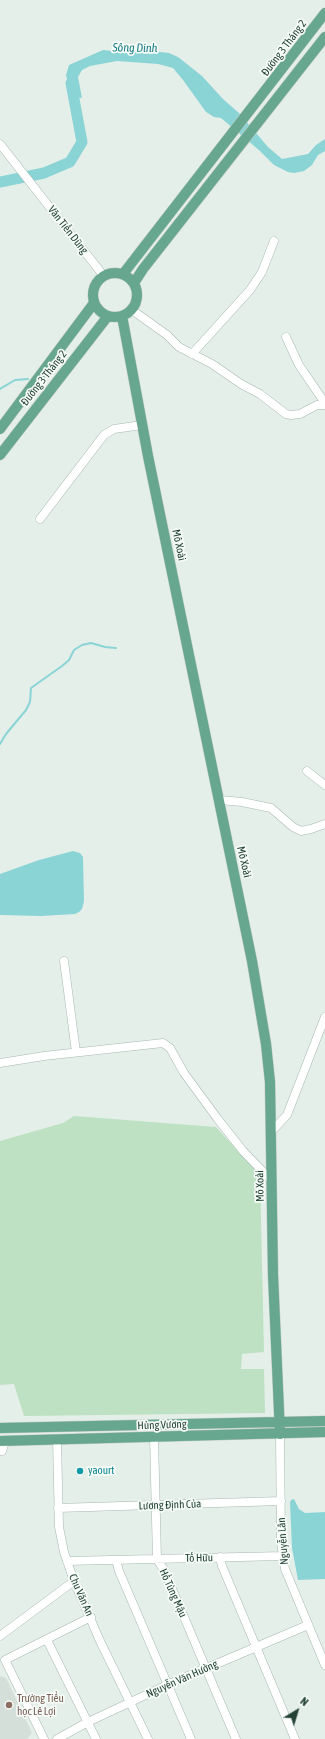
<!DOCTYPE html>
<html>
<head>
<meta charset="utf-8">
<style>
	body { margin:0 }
	#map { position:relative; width:325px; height:1739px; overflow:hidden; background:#e5efe9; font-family:"Asap Condensed",sans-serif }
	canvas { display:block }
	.north { position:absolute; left:277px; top:1691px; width:40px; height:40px; -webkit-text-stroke:3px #f6fbf8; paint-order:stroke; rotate:38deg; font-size:11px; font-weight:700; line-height:16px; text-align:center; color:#224236 }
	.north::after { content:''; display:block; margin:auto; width:14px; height:18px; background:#224236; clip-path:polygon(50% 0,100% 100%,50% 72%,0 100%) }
</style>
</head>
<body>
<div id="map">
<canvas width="325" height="1739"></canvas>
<div class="north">N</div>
</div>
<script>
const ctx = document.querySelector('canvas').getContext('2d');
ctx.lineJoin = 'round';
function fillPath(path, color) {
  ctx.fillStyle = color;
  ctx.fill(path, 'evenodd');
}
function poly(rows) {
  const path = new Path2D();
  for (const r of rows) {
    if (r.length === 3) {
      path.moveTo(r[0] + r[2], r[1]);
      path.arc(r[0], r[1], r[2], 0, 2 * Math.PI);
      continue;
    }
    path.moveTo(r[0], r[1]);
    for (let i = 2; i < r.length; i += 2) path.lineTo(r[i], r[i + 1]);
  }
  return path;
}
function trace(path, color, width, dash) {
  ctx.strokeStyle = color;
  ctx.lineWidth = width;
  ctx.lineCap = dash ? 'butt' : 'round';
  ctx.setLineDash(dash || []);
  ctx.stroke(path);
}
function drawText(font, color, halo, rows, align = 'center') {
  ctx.font = font + ' "Asap Condensed",sans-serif';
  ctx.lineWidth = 3.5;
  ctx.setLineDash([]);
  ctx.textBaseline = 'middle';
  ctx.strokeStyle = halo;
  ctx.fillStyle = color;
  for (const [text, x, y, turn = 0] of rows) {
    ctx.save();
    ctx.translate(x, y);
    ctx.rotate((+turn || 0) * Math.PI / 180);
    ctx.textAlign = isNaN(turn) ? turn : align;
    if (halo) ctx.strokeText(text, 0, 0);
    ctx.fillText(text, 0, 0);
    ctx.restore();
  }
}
const built = poly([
	[0,1676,6,1678,32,1733,27,1739,0,1739]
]);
const green = poly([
	[74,1116,216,1127,260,1175,264,1352,242,1354,241,1369,264,1369,265,1413,24,1416,14,1384,0,1385,0,1141,63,1123]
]);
const water = poly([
	[103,50,122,52,152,51,169,53,178,57,202,76,223,99,239,113,268,147,282,159,308,154,316,145,325,139,325,151,318,155,312,165,304,171,294,173,288,172,274,165,260,151,221,118,214,117,206,112,183,80,173,68,158,64,117,61,90,66,82,70,78,77,82,98,71,96,66,75,69,65],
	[73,851,80,853,83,857,84,901,82,909,79,912,75,914,41,916,0,915,0,874,39,860],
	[294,1499,299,1509,305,1513,325,1512,325,1579,298,1580,292,1548,290,1503,291,1500]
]);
const stream = poly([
	[0,389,15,380,28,379],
	[0,744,6,734,26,710,30,702,31,688,62,666,69,660,74,650,82,645,91,643,105,647,116,648]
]);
const river = poly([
	[0,182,44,173,70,162,82,142,71,83]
]);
const minor = poly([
	[0,144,103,275],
	[132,310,167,335,179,347,212,364,241,384,260,394,286,414,291,415,300,414,317,405,325,405],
	[286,337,299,365,325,403],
	[192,354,250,290,262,272,274,241],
	[40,519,104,435,114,429,142,425],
	[307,771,325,785],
	[220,800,242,802,271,808,293,827,301,831,311,829,325,824],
	[64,961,76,1052],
	[0,1063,44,1056,163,1043,170,1048,184,1073,217,1118,243,1151,272,1181],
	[271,1132,287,1115,325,1017],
	[280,1434,281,1542,285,1569,325,1665],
	[154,1437,157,1559,164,1570,236,1739],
	[57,1439,59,1527,64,1552,74,1581,100,1641,148,1739],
	[0,1451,2,1451,5,1441],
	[58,1508,281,1501],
	[220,1557,222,1566,295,1739],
	[116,1560,119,1571,191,1739],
	[67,1561,283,1556],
	[0,1636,74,1581],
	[47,1640,96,1739],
	[44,1739,5,1660,91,1617],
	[57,1739,88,1722,167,1685,308,1625]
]);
const major = poly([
	[115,295,22],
	[123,274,325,13],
	[134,283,143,269,325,37],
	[122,316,148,456,252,961,266,1044,270,1082,273,1275,280,1434],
	[0,429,94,303],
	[0,455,108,316],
	[0,1428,325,1421],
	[0,1441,325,1432]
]);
const markers = [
	[80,1471,4,"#0f9aa8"],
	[9,1705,4,"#8d6e63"]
];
const streetNames = [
	["Đường 3 Tháng 2",284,48,-53],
	["Văn Tiến Dũng",68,230,52],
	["Đường 3 Tháng 2",44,378,-52],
	["Mô Xoài",179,545,78],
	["Mô Xoài",244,862,77],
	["Mô Xoài",260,1186,-91],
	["Hùng Vương",162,1425,-2],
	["Lương Định Của",170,1505,-2],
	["Nguyễn Lân",283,1541,-94],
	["Tố Hữu",199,1558,-1],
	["Hồ Tùng Mậu",173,1593,66],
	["Chu Văn An",81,1595,66],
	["Nguyễn Văn Hưởng",182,1679,-24]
];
const cultureNames = [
	["yaourt",88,1471]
];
const educationNames = [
	["Trường Tiểu",17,1699],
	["học Lê Lợi",17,1712]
];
const waterNames = [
	["Sông Dinh",135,48,1]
];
fillPath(built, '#d3dfd8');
fillPath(green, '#bde1c2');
fillPath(water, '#8ad4d6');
trace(stream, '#8ad4d6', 2);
trace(river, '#8ad4d6', 11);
trace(minor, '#a7b8b0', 9);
trace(major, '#c1cac7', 11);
trace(minor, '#fff', 8);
trace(major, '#67a78f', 10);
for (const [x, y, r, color] of markers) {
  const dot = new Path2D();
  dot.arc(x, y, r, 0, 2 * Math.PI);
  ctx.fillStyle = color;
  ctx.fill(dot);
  trace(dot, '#f6fbf8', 1.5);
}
drawText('11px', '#224236', '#f6fbf8', streetNames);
drawText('11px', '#0d838f', '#f6fbf8', cultureNames, 'left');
drawText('11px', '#785e54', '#f6fbf8', educationNames, 'left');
drawText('italic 12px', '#187e83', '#f6fbf8', waterNames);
</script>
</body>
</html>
